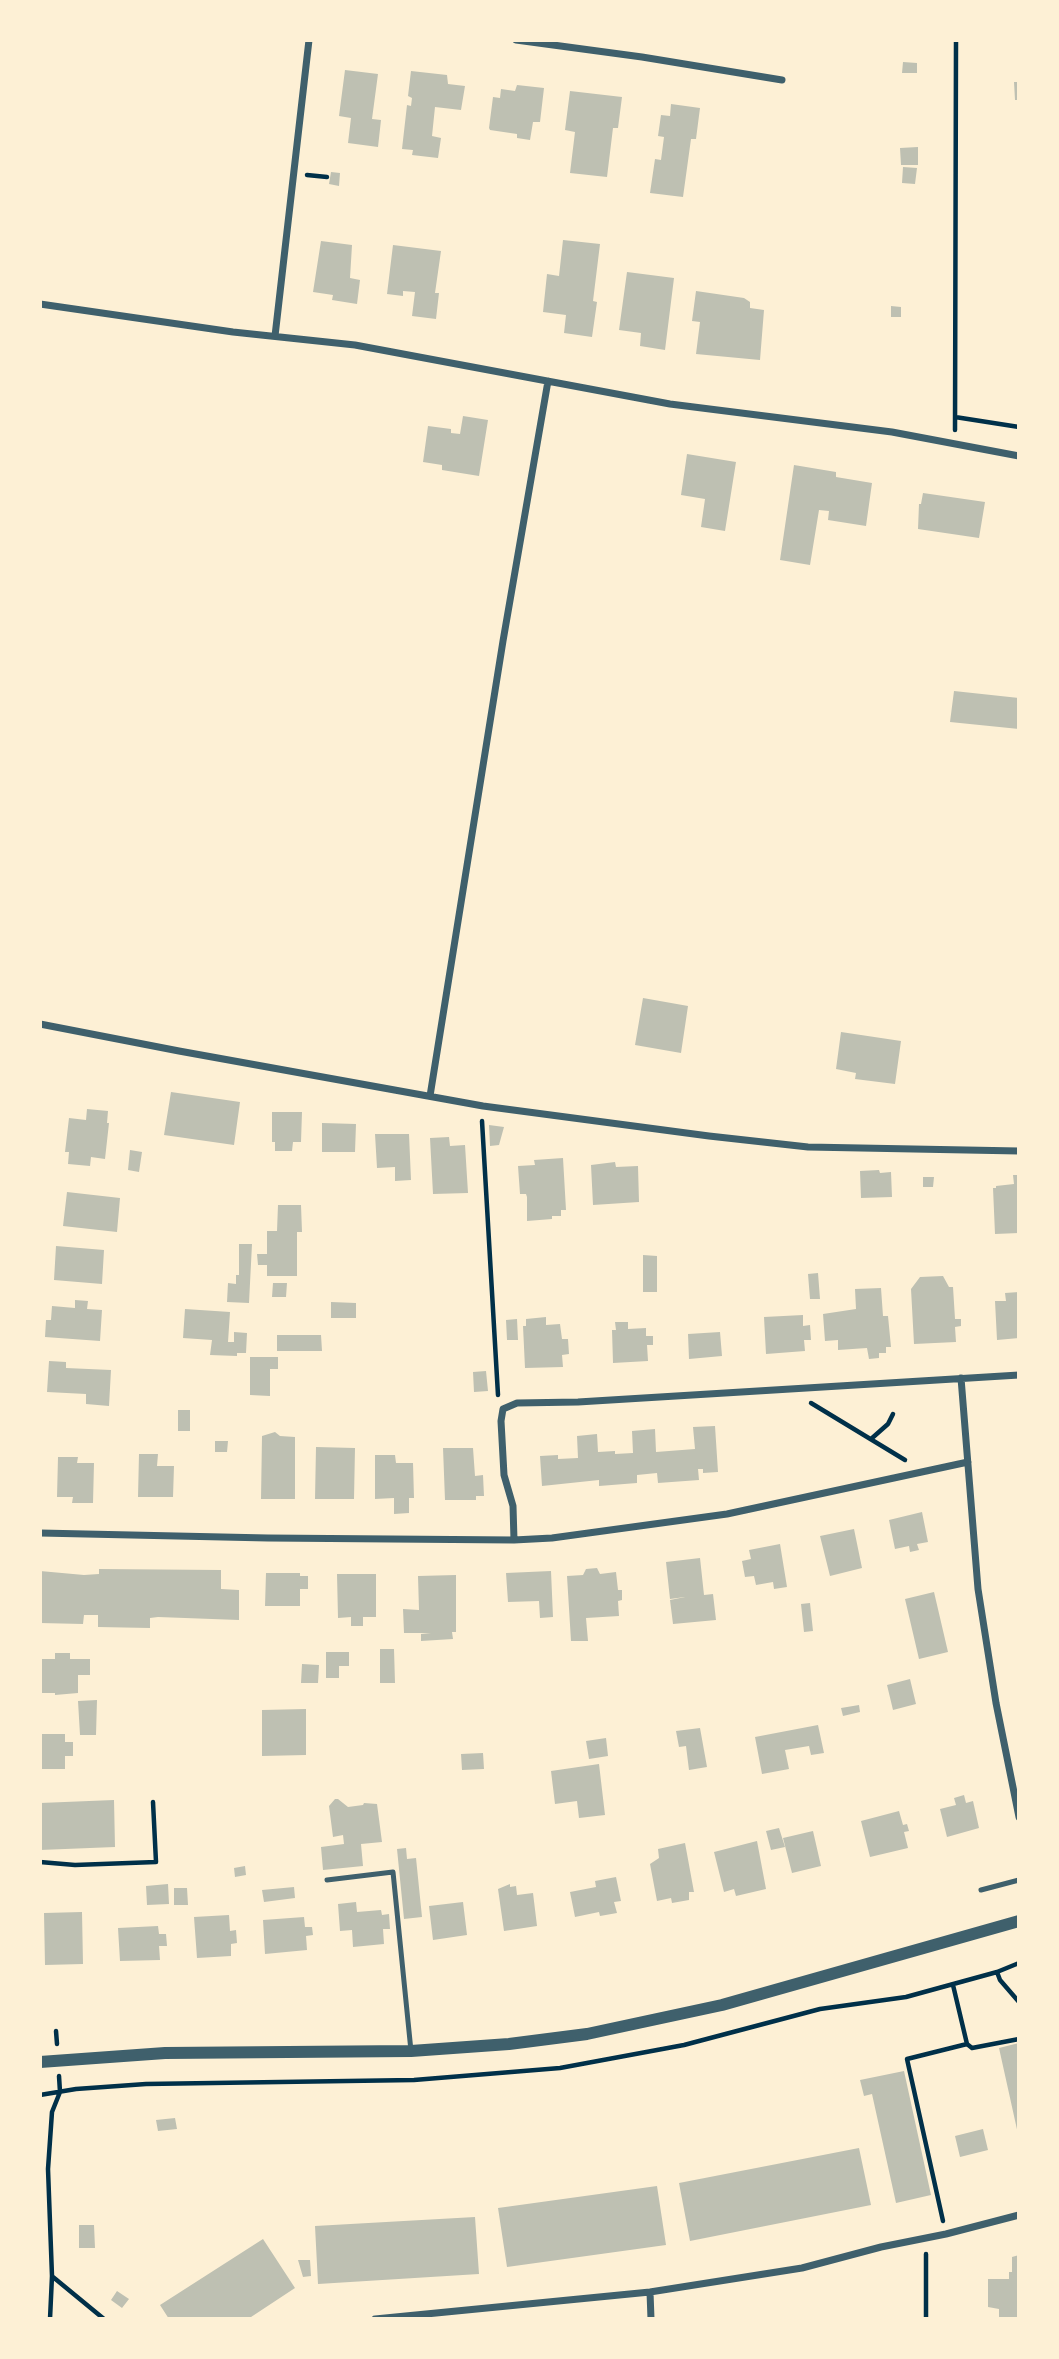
<!DOCTYPE html>
<html>
<head>
<meta charset="utf-8">
<style>
	body { margin:0 }
	#map { position:relative; width:1059px; height:2359px; overflow:hidden; background:#fdf0d5; font-family:"Alegreya Sans",sans-serif }
	canvas { display:block }
	.frame { position:absolute; inset:0; border:42px solid #fdf0d5; pointer-events:none }
</style>
</head>
<body>
<div id="map">
<canvas width="1059" height="2359"></canvas>
<div class="frame"></div>
</div>
<script>
const ctx = document.querySelector('canvas').getContext('2d');
ctx.lineJoin = 'round';
function fillPath(path, color) {
  ctx.fillStyle = color;
  ctx.fill(path, 'evenodd');
}
function poly(rows) {
  const path = new Path2D();
  for (const r of rows) {
    path.moveTo(r[0], r[1]);
    for (let i = 2; i < r.length; i += 2) path.lineTo(r[i], r[i + 1]);
  }
  return path;
}
function trace(path, color, width, dash) {
  ctx.strokeStyle = color;
  ctx.lineWidth = width;
  ctx.lineCap = dash ? 'butt' : 'round';
  ctx.setLineDash(dash || []);
  ctx.stroke(path);
}
const building = poly([
	[903,62,917,63,917,73,902,73],
	[345,70,378,74,372,119,381,120,378,147,348,143,351,118,339,116],
	[411,71,447,75,448,84,465,86,461,110,435,107,432,136,441,138,438,158,412,155,413,150,402,149,407,105,411,106,412,98,408,96],
	[1014,82,1019,82,1019,100,1015,100],
	[517,85,544,88,540,122,533,122,530,140,517,138,517,134,490,130,489,128,493,97,500,98,501,89,515,91],
	[570,91,622,97,618,128,613,128,607,177,570,173,575,132,565,130],
	[671,104,700,108,696,139,691,139,683,197,650,193,655,159,661,160,664,137,658,136,661,115,670,116],
	[918,147,918,165,901,165,900,148],
	[903,167,917,168,915,184,902,183],
	[331,172,340,173,339,186,329,184],
	[563,240,600,244,593,301,597,302,592,337,564,333,566,315,543,312,547,274,559,276],
	[321,241,352,245,350,278,360,280,357,304,332,300,333,295,313,292],
	[393,245,441,251,435,293,439,293,436,319,412,316,415,292,403,291,403,296,387,294],
	[627,272,674,278,665,350,640,346,641,333,619,330],
	[696,291,744,298,750,302,750,308,764,310,760,360,696,354,700,322,692,321],
	[891,306,901,307,901,317,891,317],
	[463,416,488,420,479,476,442,470,442,465,423,462,428,426,451,429,451,433,460,434],
	[687,454,736,462,725,531,701,527,705,499,681,495],
	[794,465,836,472,836,477,872,483,866,526,828,520,829,511,819,510,810,565,780,560],
	[923,493,985,502,979,538,918,529,919,504,921,504],
	[954,691,1019,698,1019,729,950,722],
	[643,998,688,1006,681,1053,635,1045],
	[841,1032,901,1041,895,1084,855,1079,856,1073,836,1069],
	[171,1092,240,1102,234,1145,164,1135],
	[87,1109,108,1111,107,1123,109,1123,105,1159,91,1157,90,1166,68,1164,69,1152,65,1152,69,1118,86,1120],
	[272,1112,302,1112,301,1142,293,1142,292,1151,275,1151,275,1142,272,1142],
	[322,1123,356,1124,355,1152,322,1152],
	[489,1125,504,1127,499,1145,490,1146],
	[375,1134,409,1134,411,1180,395,1181,395,1167,377,1168],
	[449,1137,450,1146,465,1145,468,1193,433,1194,430,1138],
	[130,1150,142,1152,139,1172,128,1170],
	[563,1158,566,1210,561,1210,561,1216,552,1216,552,1219,527,1221,527,1197,526,1194,520,1194,518,1166,535,1165,534,1160],
	[615,1162,616,1167,638,1166,639,1202,593,1205,591,1165],
	[879,1170,880,1173,891,1172,892,1197,861,1198,860,1171],
	[1013,1175,1019,1175,1019,1233,995,1234,993,1188,996,1188,996,1186,1014,1184],
	[923,1177,934,1177,933,1187,923,1187],
	[67,1192,120,1198,117,1232,63,1226],
	[278,1205,301,1205,302,1232,297,1232,297,1276,267,1276,267,1265,258,1265,257,1254,267,1254,267,1231,277,1231],
	[239,1244,252,1244,249,1303,227,1302,228,1283,236,1284,236,1275,239,1275],
	[56,1246,104,1250,102,1284,54,1280],
	[643,1255,657,1256,657,1292,643,1292],
	[818,1273,820,1299,810,1299,808,1274],
	[943,1276,949,1287,953,1287,955,1319,961,1319,961,1326,955,1327,956,1342,914,1344,911,1289,920,1277],
	[273,1283,287,1283,286,1297,272,1297],
	[881,1288,883,1316,888,1316,891,1347,886,1347,886,1353,879,1353,879,1358,869,1359,867,1348,838,1350,838,1340,825,1341,823,1314,856,1309,855,1289],
	[1019,1292,1019,1338,997,1340,995,1301,1006,1301,1005,1293],
	[75,1300,88,1301,87,1309,102,1310,100,1341,45,1337,46,1320,51,1320,52,1306,75,1308],
	[331,1302,356,1303,356,1318,331,1318],
	[185,1309,230,1312,228,1342,234,1342,234,1332,247,1333,246,1353,237,1353,237,1356,210,1355,212,1340,183,1338],
	[803,1315,803,1326,810,1325,811,1340,804,1340,805,1351,766,1354,764,1317],
	[546,1317,546,1325,560,1324,562,1339,568,1339,569,1354,562,1355,563,1367,525,1368,523,1326,526,1326,526,1319],
	[517,1319,518,1340,507,1340,506,1320],
	[615,1322,628,1322,628,1329,646,1328,646,1336,653,1336,653,1345,647,1345,648,1361,613,1363,612,1330,616,1330],
	[720,1332,722,1356,689,1359,688,1334],
	[277,1335,321,1335,322,1351,277,1351],
	[250,1357,278,1357,278,1369,270,1369,270,1396,250,1395],
	[49,1361,66,1362,66,1368,111,1370,109,1406,86,1404,86,1394,47,1392],
	[486,1371,488,1391,474,1392,473,1372],
	[178,1410,190,1410,190,1431,178,1431],
	[715,1426,718,1472,703,1473,703,1469,698,1469,699,1480,658,1483,657,1473,637,1475,637,1483,599,1486,599,1480,542,1486,540,1456,558,1455,558,1459,578,1458,577,1436,597,1434,598,1452,615,1451,615,1454,633,1453,632,1431,655,1429,656,1452,695,1449,693,1427],
	[275,1432,280,1436,295,1437,295,1499,261,1499,262,1436],
	[215,1441,228,1441,227,1452,215,1452],
	[316,1447,355,1448,354,1499,315,1499],
	[443,1448,473,1448,475,1476,483,1475,484,1496,476,1496,476,1500,445,1500],
	[139,1454,158,1454,157,1466,174,1466,173,1497,138,1497],
	[375,1455,395,1455,396,1463,413,1463,414,1498,409,1498,409,1513,394,1514,394,1498,375,1499],
	[58,1457,78,1457,77,1463,94,1463,93,1503,72,1503,73,1497,57,1497],
	[922,1512,928,1542,917,1544,919,1550,910,1552,909,1546,895,1549,889,1520],
	[854,1529,862,1568,830,1576,820,1536],
	[780,1544,787,1587,774,1589,773,1582,756,1585,754,1576,745,1577,742,1561,751,1559,749,1550],
	[700,1558,704,1595,713,1594,716,1620,673,1624,670,1600,685,1597,670,1599,666,1562],
	[597,1568,600,1574,616,1572,618,1590,622,1590,622,1600,618,1601,619,1616,586,1618,588,1641,571,1641,567,1576,583,1575,586,1569],
	[99,1569,221,1570,221,1589,239,1590,239,1620,158,1617,150,1618,150,1628,98,1627,98,1615,84,1615,83,1624,40,1623,40,1571,84,1575,99,1574],
	[551,1571,553,1617,540,1618,539,1601,508,1602,506,1573],
	[266,1573,300,1573,300,1576,308,1576,308,1589,300,1589,300,1606,265,1606],
	[337,1574,376,1574,376,1617,363,1617,363,1626,351,1626,351,1617,338,1618],
	[456,1575,456,1632,452,1632,453,1639,421,1641,421,1634,431,1633,404,1633,403,1609,419,1610,418,1576],
	[934,1592,948,1652,919,1659,905,1599],
	[810,1603,813,1631,804,1632,801,1604],
	[380,1649,394,1649,395,1683,380,1683],
	[326,1652,349,1652,349,1666,339,1666,339,1678,326,1678],
	[55,1653,70,1653,70,1659,90,1659,90,1675,78,1675,78,1693,55,1695,55,1693,42,1693,40,1662,42,1659,55,1659],
	[302,1664,319,1665,318,1683,301,1683],
	[910,1679,916,1704,893,1710,887,1685],
	[97,1700,96,1735,80,1735,78,1701],
	[859,1705,860,1712,843,1716,841,1708],
	[306,1709,306,1755,262,1756,262,1710],
	[818,1725,824,1753,811,1755,809,1746,785,1750,789,1769,762,1774,755,1737],
	[700,1728,707,1767,689,1770,686,1746,679,1747,676,1731],
	[40,1734,65,1734,65,1742,73,1742,73,1756,65,1756,65,1769,40,1769],
	[606,1738,608,1756,589,1759,586,1741],
	[483,1753,484,1769,462,1770,461,1754],
	[599,1764,605,1815,579,1818,577,1801,555,1804,551,1771],
	[964,1795,966,1803,973,1801,979,1828,947,1837,940,1809,956,1805,954,1798],
	[335,1799,338,1799,348,1807,363,1805,364,1803,377,1804,382,1842,361,1844,363,1866,323,1870,321,1847,344,1844,343,1835,333,1837,329,1806],
	[114,1800,115,1847,40,1850,40,1803],
	[899,1811,903,1825,907,1824,909,1831,904,1832,908,1848,870,1857,861,1821],
	[779,1828,785,1847,771,1850,766,1831],
	[813,1831,821,1866,792,1873,783,1838],
	[757,1841,766,1889,736,1896,734,1889,724,1892,714,1852],
	[685,1843,694,1892,689,1892,689,1900,672,1903,671,1898,657,1901,650,1864,659,1858,658,1849],
	[406,1848,407,1859,416,1858,422,1917,404,1919,397,1849],
	[245,1866,246,1875,235,1877,234,1868],
	[616,1877,621,1901,614,1902,617,1913,600,1916,599,1912,575,1917,570,1892,596,1887,595,1881],
	[168,1884,169,1904,147,1905,146,1886],
	[510,1884,510,1887,516,1886,517,1895,533,1893,537,1926,504,1931,498,1889],
	[294,1887,295,1898,264,1902,262,1890],
	[174,1888,187,1888,188,1905,174,1905],
	[356,1902,357,1912,381,1910,382,1915,389,1914,390,1929,383,1929,384,1944,353,1947,352,1930,340,1931,338,1904],
	[463,1902,467,1935,433,1940,429,1906],
	[82,1912,83,1964,45,1965,44,1913],
	[229,1915,230,1931,236,1930,237,1943,231,1944,231,1956,197,1958,194,1917],
	[304,1917,305,1927,312,1927,313,1935,306,1936,307,1950,265,1954,263,1920],
	[158,1926,159,1934,166,1934,167,1946,159,1946,160,1960,120,1961,118,1928],
	[1019,2043,1019,2134,1018,2134,999,2048],
	[904,2071,931,2195,896,2203,872,2094,864,2096,860,2080],
	[175,2118,177,2129,158,2131,156,2120],
	[983,2129,988,2150,960,2157,955,2136],
	[859,2148,871,2205,690,2241,679,2183],
	[657,2186,666,2245,507,2267,498,2208],
	[475,2217,479,2274,318,2284,315,2226],
	[79,2225,94,2225,95,2248,79,2248],
	[263,2239,295,2288,248,2319,169,2319,160,2305],
	[1019,2255,1019,2319,999,2319,999,2309,988,2307,988,2279,1009,2279,1009,2272,1012,2272,1012,2257],
	[298,2260,310,2260,311,2276,303,2277],
	[117,2291,129,2299,122,2308,111,2300]
]);
const path = poly([
	[307,175,327,177],
	[955,417,1019,427],
	[955,430,956,40],
	[482,1121,498,1395],
	[811,1403,905,1460],
	[871,1439,888,1424,893,1414],
	[40,1862,75,1865,156,1862,153,1802],
	[997,1972,1000,1980,1019,2002],
	[56,2031,57,2044],
	[967,2044,972,2048,1019,2039],
	[40,2095,76,2089,146,2084,414,2080,560,2068,684,2045,820,2009,906,1997,997,1972,1019,1963],
	[943,2221,907,2059,967,2044,953,1985],
	[926,2254,926,2319],
	[53,2277,104,2319],
	[50,2319,52,2276,48,2169,52,2112,60,2092,59,2076]
]);
const service = poly([
	[327,1880,393,1872,411,2051],
	[981,1890,1019,1880]
]);
const minor = poly([
	[516,40,642,57,782,80],
	[40,304,233,332,355,345,670,404,892,432,1019,456],
	[275,336,309,40],
	[40,1024,179,1051,483,1106,709,1136,808,1147,1019,1151],
	[430,1096,503,641,548,381],
	[961,1378,978,1589,996,1703,1019,1817],
	[40,1533,268,1538,514,1540,552,1538,727,1514,968,1462],
	[514,1540,513,1506,504,1475,501,1421,503,1409,517,1403,578,1402,1019,1375],
	[650,2292,651,2319],
	[375,2319,650,2292,802,2268,881,2247,946,2234,1019,2215]
]);
const tertiary = poly([
	[40,2062,165,2053,411,2051,509,2044,587,2034,722,2005,1019,1921]
]);
fillPath(building, '#bec0b2');
trace(path, '#003049', 4.5);
trace(service, '#3f606c', 5);
trace(minor, '#3f606c', 7);
trace(tertiary, '#3f606c', 12);
</script>
</body>
</html>
